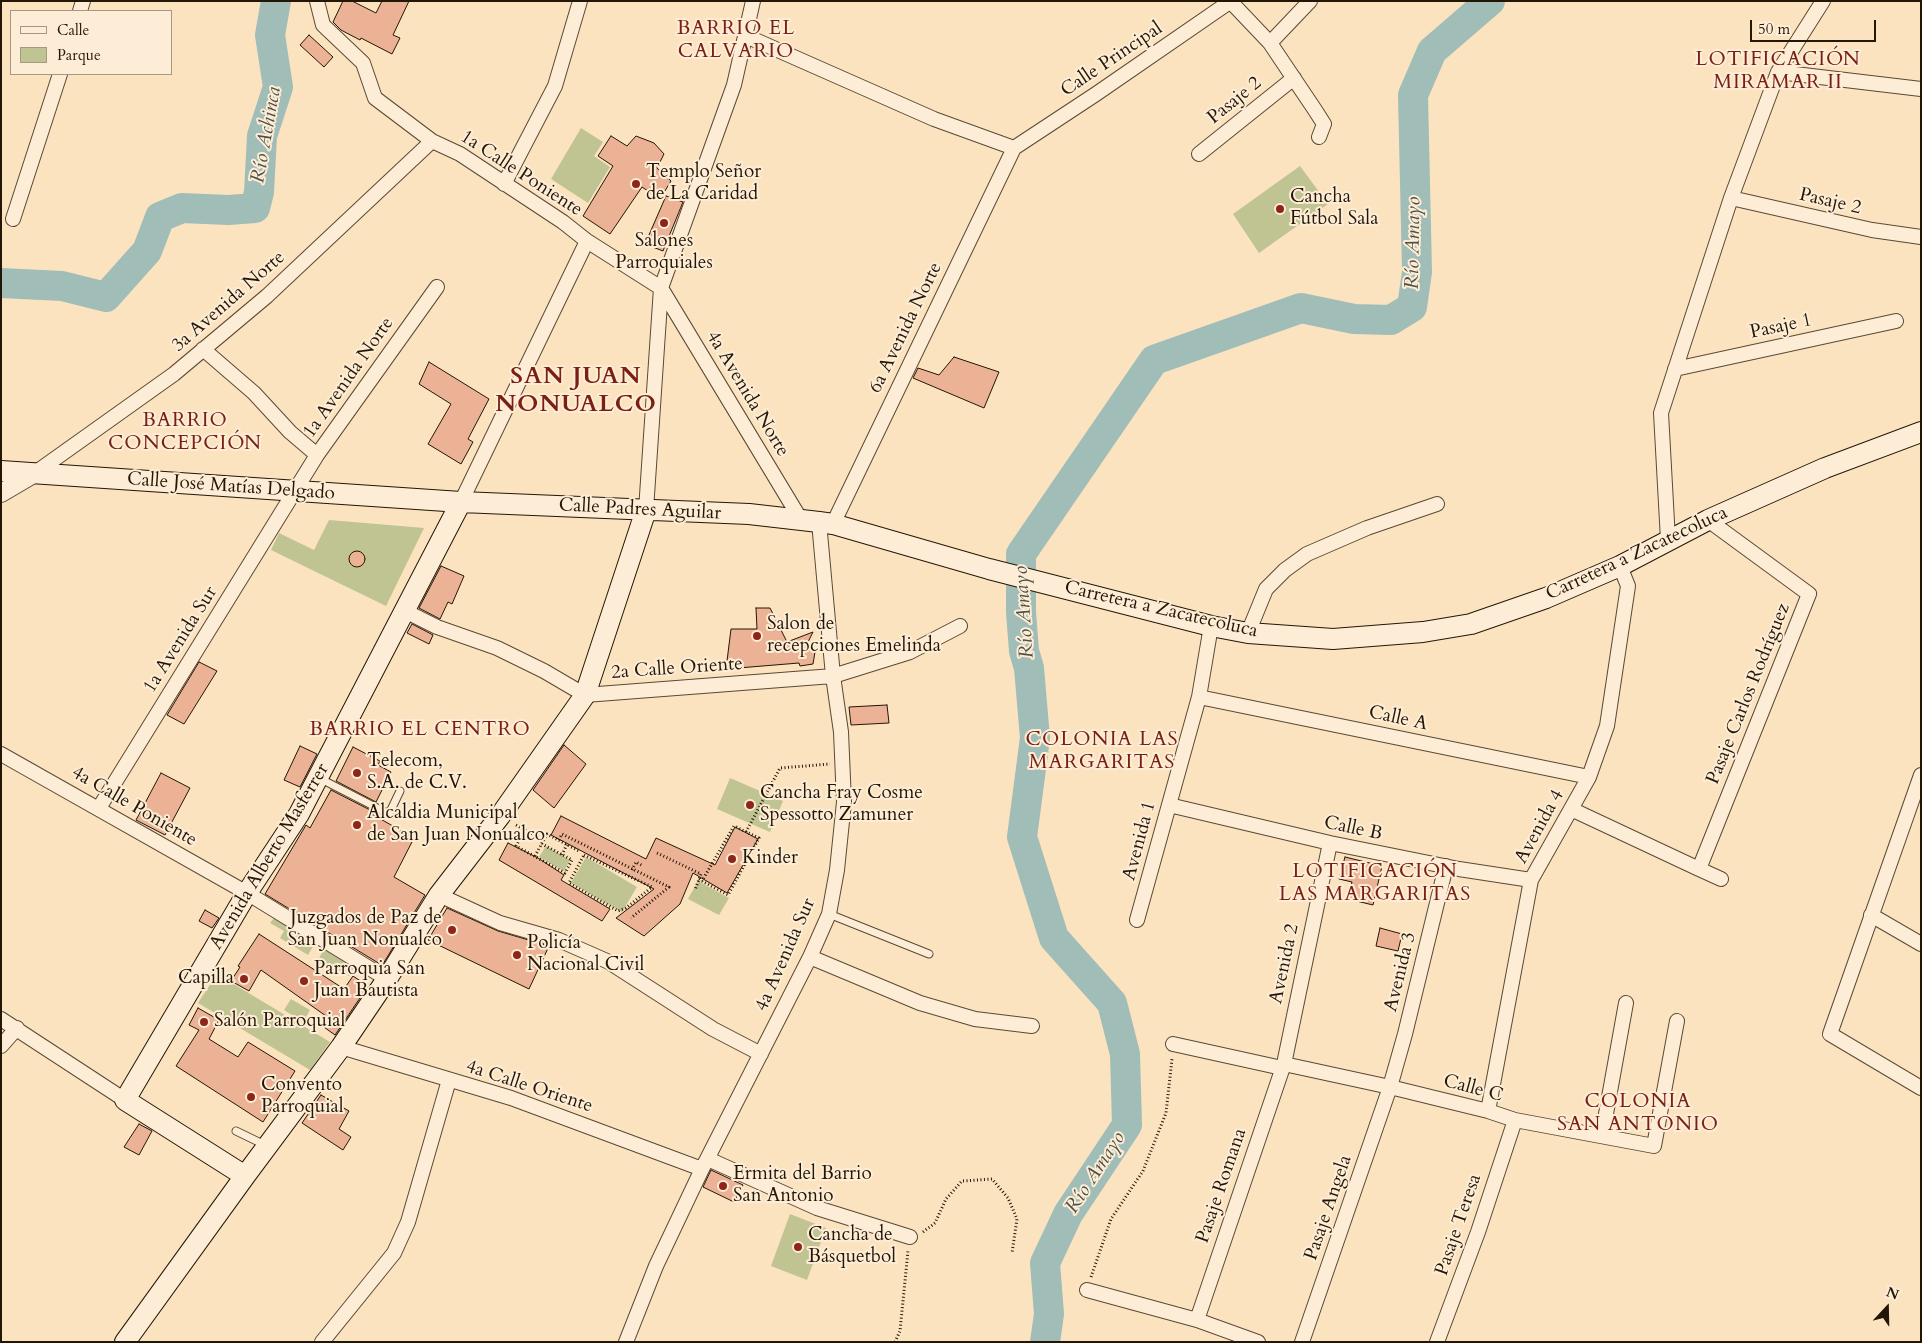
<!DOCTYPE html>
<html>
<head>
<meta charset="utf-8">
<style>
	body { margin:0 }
	#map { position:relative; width:1922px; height:1343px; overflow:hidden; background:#fce3c0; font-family:Cardo,serif }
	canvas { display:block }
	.frame { position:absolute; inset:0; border:2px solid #241605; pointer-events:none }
	.legend { position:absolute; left:10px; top:10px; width:162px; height:65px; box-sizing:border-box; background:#fdedd6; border:1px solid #a69782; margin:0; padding:6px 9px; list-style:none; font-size:15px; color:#241605 }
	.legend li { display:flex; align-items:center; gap:10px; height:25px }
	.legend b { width:25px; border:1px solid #a69782 }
	.north { position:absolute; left:1862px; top:1283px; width:50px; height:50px; -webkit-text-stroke:4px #fdedd6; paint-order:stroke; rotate:21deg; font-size:14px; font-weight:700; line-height:20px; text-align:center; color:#241605 }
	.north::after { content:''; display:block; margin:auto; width:18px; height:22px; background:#241605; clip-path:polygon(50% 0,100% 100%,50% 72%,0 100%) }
	.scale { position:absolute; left:1750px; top:20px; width:126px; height:22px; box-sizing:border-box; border:2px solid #241605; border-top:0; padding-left:6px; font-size:15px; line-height:18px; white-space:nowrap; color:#241605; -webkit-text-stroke:4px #fdedd6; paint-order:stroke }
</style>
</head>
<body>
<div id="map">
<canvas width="1922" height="1343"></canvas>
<div class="frame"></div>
<ul class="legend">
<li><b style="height:6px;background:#fdedd6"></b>Calle</li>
<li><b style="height:14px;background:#c0c392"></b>Parque</li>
</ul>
<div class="north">N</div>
<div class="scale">50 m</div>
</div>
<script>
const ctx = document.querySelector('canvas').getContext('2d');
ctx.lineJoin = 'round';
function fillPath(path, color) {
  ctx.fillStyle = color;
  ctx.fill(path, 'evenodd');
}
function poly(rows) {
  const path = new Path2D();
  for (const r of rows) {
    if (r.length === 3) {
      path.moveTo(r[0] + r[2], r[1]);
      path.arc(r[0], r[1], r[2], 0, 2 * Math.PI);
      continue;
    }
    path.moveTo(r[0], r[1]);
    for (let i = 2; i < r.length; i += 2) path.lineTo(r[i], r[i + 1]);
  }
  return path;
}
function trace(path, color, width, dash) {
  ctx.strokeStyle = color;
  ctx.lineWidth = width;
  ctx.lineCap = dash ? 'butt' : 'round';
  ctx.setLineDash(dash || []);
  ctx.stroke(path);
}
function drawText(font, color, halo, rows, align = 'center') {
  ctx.font = font + ' Cardo,serif';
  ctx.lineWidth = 4;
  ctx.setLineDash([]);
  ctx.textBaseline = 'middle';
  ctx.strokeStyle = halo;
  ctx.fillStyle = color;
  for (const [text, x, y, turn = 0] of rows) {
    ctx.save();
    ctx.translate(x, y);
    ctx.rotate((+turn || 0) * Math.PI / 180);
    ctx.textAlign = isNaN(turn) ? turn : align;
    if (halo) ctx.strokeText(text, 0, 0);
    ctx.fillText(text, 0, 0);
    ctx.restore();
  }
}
const green = poly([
	[581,128,603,142,594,156,610,167,588,203,551,179],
	[1300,166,1328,204,1259,253,1233,214],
	[329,520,424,528,386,606,271,550,279,533,314,550],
	[730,778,783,801,770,832,717,809],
	[546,846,570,860,564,871,539,857],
	[586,857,637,887,622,912,571,883],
	[698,881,729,898,719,915,688,899],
	[274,918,315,943,308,955,280,938,284,931,270,923],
	[324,949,354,967,349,976,336,968,333,972,317,962],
	[217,974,330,1042,310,1070,198,1003],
	[291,999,310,1010,303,1022,284,1010],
	[790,1214,826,1228,807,1280,771,1266]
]);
const river = poly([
	[1,283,62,286,106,297,147,251,160,217,182,208,228,210,255,208,259,192,262,136,278,87,270,35,276,1],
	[1045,1342,1049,1314,1045,1263,1068,1214,1127,1125,1125,1054,1112,1003,1054,938,1022,837,1035,738,1029,668,1024,651,1021,612,1021,554,1154,360,1301,308,1354,319,1391,320,1412,307,1417,272,1413,95,1432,51,1490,1]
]);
const building = poly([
	[343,1,352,1,376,13,382,1,409,1,393,35,400,38,392,54,361,38,360,40,341,30,333,22,343,1],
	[309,35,333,57,324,67,300,45,309,35],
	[611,136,627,146,636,136,654,143,664,154,657,168,671,181,660,199,642,187,610,234,583,216,613,166,598,156,611,136],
	[666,196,683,202,663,251,645,244,666,196],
	[954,357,999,372,984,408,913,378,918,368,939,375,954,357],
	[429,362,489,399,468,439,473,442,461,464,428,444,451,404,419,384,429,362],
	[357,559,8],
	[441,566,464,576,452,604,448,602,440,619,419,608,441,566],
	[756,608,770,608,787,642,813,632,806,646,815,652,813,664,800,666,799,663,726,669,731,629,757,629,756,608],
	[412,624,433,635,429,644,407,633,412,624],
	[199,662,217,671,184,724,167,715,199,662],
	[887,705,889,723,851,725,849,707,887,705],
	[564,745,586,764,554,808,533,790,564,745],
	[300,746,317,754,300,787,284,780,300,746],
	[353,747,380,761,378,765,391,772,376,802,336,781,353,747],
	[161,773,190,788,165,835,136,820,161,773],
	[331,790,372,811,370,813,414,838,394,877,425,895,383,964,380,964,265,894,306,825,310,828,331,790],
	[561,816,646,859,656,838,715,865,735,827,758,839,727,893,693,873,680,904,644,936,616,918,654,889,551,835,561,816],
	[508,843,538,858,564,875,561,880,610,909,602,921,499,860,508,843],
	[1345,857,1382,866,1373,905,1348,899,1352,882,1339,879,1345,857],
	[447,908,498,931,549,946,529,989,428,940,447,908],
	[205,910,219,918,212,928,199,921,205,910],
	[1380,928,1402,934,1398,951,1376,946,1380,928],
	[259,934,344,989,353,976,368,986,335,1035,321,1025,326,1016,261,970,249,991,231,981,240,967,238,966,259,934],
	[198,1008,219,1020,209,1039,238,1057,248,1042,295,1071,263,1122,176,1066,199,1030,189,1025,198,1008],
	[321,1095,349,1111,339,1129,351,1137,343,1150,302,1123,321,1095],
	[139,1124,152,1131,139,1155,124,1147,139,1124],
	[711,1170,743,1185,734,1202,703,1187,711,1170]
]);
const path = poly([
	[516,825,544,840],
	[525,830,516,846,565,873,572,860,542,844],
	[746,832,780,768,830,764],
	[559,840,562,834,669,887,631,918],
	[657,853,701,874,695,890],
	[562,855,567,844],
	[584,855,652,887,626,908,618,911,569,883,584,855],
	[535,856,547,834,579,851],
	[632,870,636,862,643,866],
	[699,879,702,881,728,895,759,838,734,826,702,881],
	[923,1232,935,1223,946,1199,962,1181,992,1179,1008,1198,1017,1219,1012,1253],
	[1091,1277,1111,1219,1143,1171,1166,1113,1172,1059],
	[895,1342,900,1331,908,1251]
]);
const service = poly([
	[319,778,389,814,400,791],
	[829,914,929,954],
	[236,1131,267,1146]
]);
const minor = poly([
	[317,1,323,25,363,63,375,98,432,141,460,154,563,222,587,241,661,288,801,520],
	[1230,1,1270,43,1315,110,1324,124,1319,137],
	[80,11,83,1],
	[746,36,934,119,1014,148],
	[1270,43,1310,1],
	[1778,72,1921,89],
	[1199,154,1294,78],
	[504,184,555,86,580,1],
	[1731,198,1872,230,1921,237],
	[13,219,60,74],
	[203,349,254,393,290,432,317,455],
	[1675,369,1896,321],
	[35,473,174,374,267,296,432,141],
	[461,502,587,241],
	[646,510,661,288,734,85,753,1],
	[833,524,1014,148,1096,94,1231,1],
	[1668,540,1661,413,1731,198,1778,72,1823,1],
	[405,611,437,627,497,648,544,671,585,695,833,676,910,652,960,626],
	[1248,633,1266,589,1285,570,1307,554,1367,528,1437,504],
	[1199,697,1589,777],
	[1,754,247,893,387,979],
	[1921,775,1830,1034,1921,1088],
	[1169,805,1330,843,1459,869,1531,880],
	[99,808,317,455,437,287],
	[1571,809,1699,869,1809,594,1708,520],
	[1699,869,1721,879],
	[439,895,500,923,559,940,609,962,713,1029,761,1054],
	[1871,915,1921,944],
	[1137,920,1199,697,1211,626],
	[810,957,920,1003,975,1019,1032,1026],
	[1,1019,125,1100],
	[1173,1044,1282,1068],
	[1,1046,17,1028],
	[341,1047,511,1098,702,1169],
	[1284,1064,1390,1087,1488,1111,1515,1120,1654,1146,1677,1021],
	[1488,1111,1531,880,1589,777,1607,726,1628,586,1620,566],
	[1602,1136,1626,1003],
	[708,1159,817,1208,910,1237],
	[1087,1290,1197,1320,1258,1342],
	[1197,1320,1284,1064,1330,843],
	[322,1342,394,1253,408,1222,449,1080],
	[626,1342,656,1266,702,1169,810,957,829,914,837,870,844,802,841,732,833,676,819,522],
	[1302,1342,1390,1087,1405,1034,1446,866],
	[1437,1342,1478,1232,1515,1120]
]);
const tertiary = poly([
	[1,493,35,473]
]);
const secondary = poly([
	[1,471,461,502,749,514,819,522,833,524,989,569,1211,626,1248,633,1333,639,1423,632,1471,624,1546,598,1620,566,1708,520,1825,468,1921,432],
	[245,1176,125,1100,247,893,299,814,461,502],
	[125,1342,245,1176,341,1047,387,979,439,895,500,816,585,695,646,510]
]);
const markers = [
	[636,184,5,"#8f2418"],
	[1280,209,5,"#8f2418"],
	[664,223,5,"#8f2418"],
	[757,636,5,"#8f2418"],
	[357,773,5,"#8f2418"],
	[750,805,5,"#8f2418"],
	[357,825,5,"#8f2418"],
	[732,859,5,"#8f2418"],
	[452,930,5,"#8f2418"],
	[517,955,5,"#8f2418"],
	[244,979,5,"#8f2418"],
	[304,981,5,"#8f2418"],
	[204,1022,5,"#8f2418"],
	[251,1097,5,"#8f2418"],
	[723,1186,5,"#8f2418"],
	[798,1247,5,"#8f2418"]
];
const streetNames = [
	["Calle Principal",1112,60,-34],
	["Pasaje 2",1235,101,-39],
	["1a Calle Poniente",521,174,33],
	["Pasaje 2",1830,202,13],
	["3a Avenida Norte",229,302,-41],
	["Pasaje 1",1781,327,-12],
	["6a Avenida Norte",906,328,-64],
	["1a Avenida Norte",349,378,-55],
	["4a Avenida Norte",747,394,59],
	["Calle José Matías Delgado",231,487,4],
	["Calle Padres Aguilar",640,510,3],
	["Carretera a Zacatecoluca",1637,554,-25],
	["Carretera a Zacatecoluca",1161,610,13],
	["1a Avenida Sur",181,640,-58],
	["2a Calle Oriente",677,669,-4],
	["Pasaje Carlos Rodríguez",1749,694,-68],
	["Calle A",1398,719,12],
	["4a Calle Poniente",134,807,30],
	["Avenida 4",1540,827,-61],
	["Calle B",1353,829,12],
	["Avenida 1",1140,841,-75],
	["Avenida Alberto Masferrer",270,857,-59],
	["4a Avenida Sur",786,955,-66],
	["Avenida 2",1285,964,-78],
	["Avenida 3",1401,972,-76],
	["4a Calle Oriente",529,1087,18],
	["Calle C",1473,1089,15],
	["Pasaje Romana",1222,1186,-71],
	["Pasaje Angela",1329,1208,-71],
	["Pasaje Teresa",1459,1225,-71]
];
const poiNames = [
	["Templo Señor",646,173],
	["de La Caridad",646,195],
	["Cancha",1290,198],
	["Fútbol Sala",1290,220],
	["Salones",664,242,"center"],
	["Parroquiales",664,264,"center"],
	["Salon de",767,625],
	["recepciones Emelinda",767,647],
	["Telecom,",367,762],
	["S.A. de C.V.",367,784],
	["Cancha Fray Cosme",760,794],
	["Spessotto Zamuner",760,816],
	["Alcaldia Municipal",367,814],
	["de San Juan Nonualco",367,836],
	["Kinder",742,859],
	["Juzgados de Paz de",442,919,"right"],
	["San Juan Nonualco",442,941,"right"],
	["Policía",527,944],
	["Nacional Civil",527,966],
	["Parroquia San",314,970],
	["Juan Bautista",314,992],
	["Capilla",234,979,"right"],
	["Salón Parroquial",214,1022],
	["Convento",261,1086],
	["Parroquial",261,1108],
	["Ermita del Barrio",733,1175],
	["San Antonio",733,1197],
	["Cancha de",808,1236],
	["Básquetbol",808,1258]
];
const neighbourhoodNames = [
	["BARRIO EL",736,29],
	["CALVARIO",736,52],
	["LOTIFICACIÓN",1778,60],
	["MIRAMAR II",1778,83],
	["BARRIO",185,421],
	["CONCEPCIÓN",185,444],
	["BARRIO EL CENTRO",420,730],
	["COLONIA LAS",1102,740],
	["MARGARITAS",1102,763],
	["LOTIFICACIÓN",1375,872],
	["LAS MARGARITAS",1375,895],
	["COLONIA",1638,1102],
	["SAN ANTONIO",1638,1125]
];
const waterNames = [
	["Río Achinca",267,135,-80],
	["Río Amayo",1414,243,-89],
	["Río Amayo",1025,612,-94],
	["Río Amayo",1096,1173,-57]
];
const districtNames = [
	["SAN JUAN",576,377],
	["NONUALCO",576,405]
];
fillPath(green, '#c0c392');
trace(river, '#a0bdb8', 30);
fillPath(building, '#ecb296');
trace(building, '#241605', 1);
trace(service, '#5a4934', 9);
trace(minor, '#5a4934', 16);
trace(tertiary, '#5a4934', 20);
trace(secondary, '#241605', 22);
trace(path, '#241605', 3, [1, 2.5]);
trace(service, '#fdedd6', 7);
trace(minor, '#fdedd6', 14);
trace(tertiary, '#fdedd6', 18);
trace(secondary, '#fdedd6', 20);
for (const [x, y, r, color] of markers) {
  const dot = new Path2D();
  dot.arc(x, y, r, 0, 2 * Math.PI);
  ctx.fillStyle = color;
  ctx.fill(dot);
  trace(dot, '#fdedd6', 2);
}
drawText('19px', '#241605', '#fdedd6', streetNames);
drawText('19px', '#241605', '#fdedd6', poiNames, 'left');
ctx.letterSpacing = '1px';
drawText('20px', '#7a1f14', '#fdedd6', neighbourhoodNames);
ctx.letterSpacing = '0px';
drawText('italic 20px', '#4f5044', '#fdedd6', waterNames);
ctx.letterSpacing = '1px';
drawText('bold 24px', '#7a1f14', '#fdedd6', districtNames);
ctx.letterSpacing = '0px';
</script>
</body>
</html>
